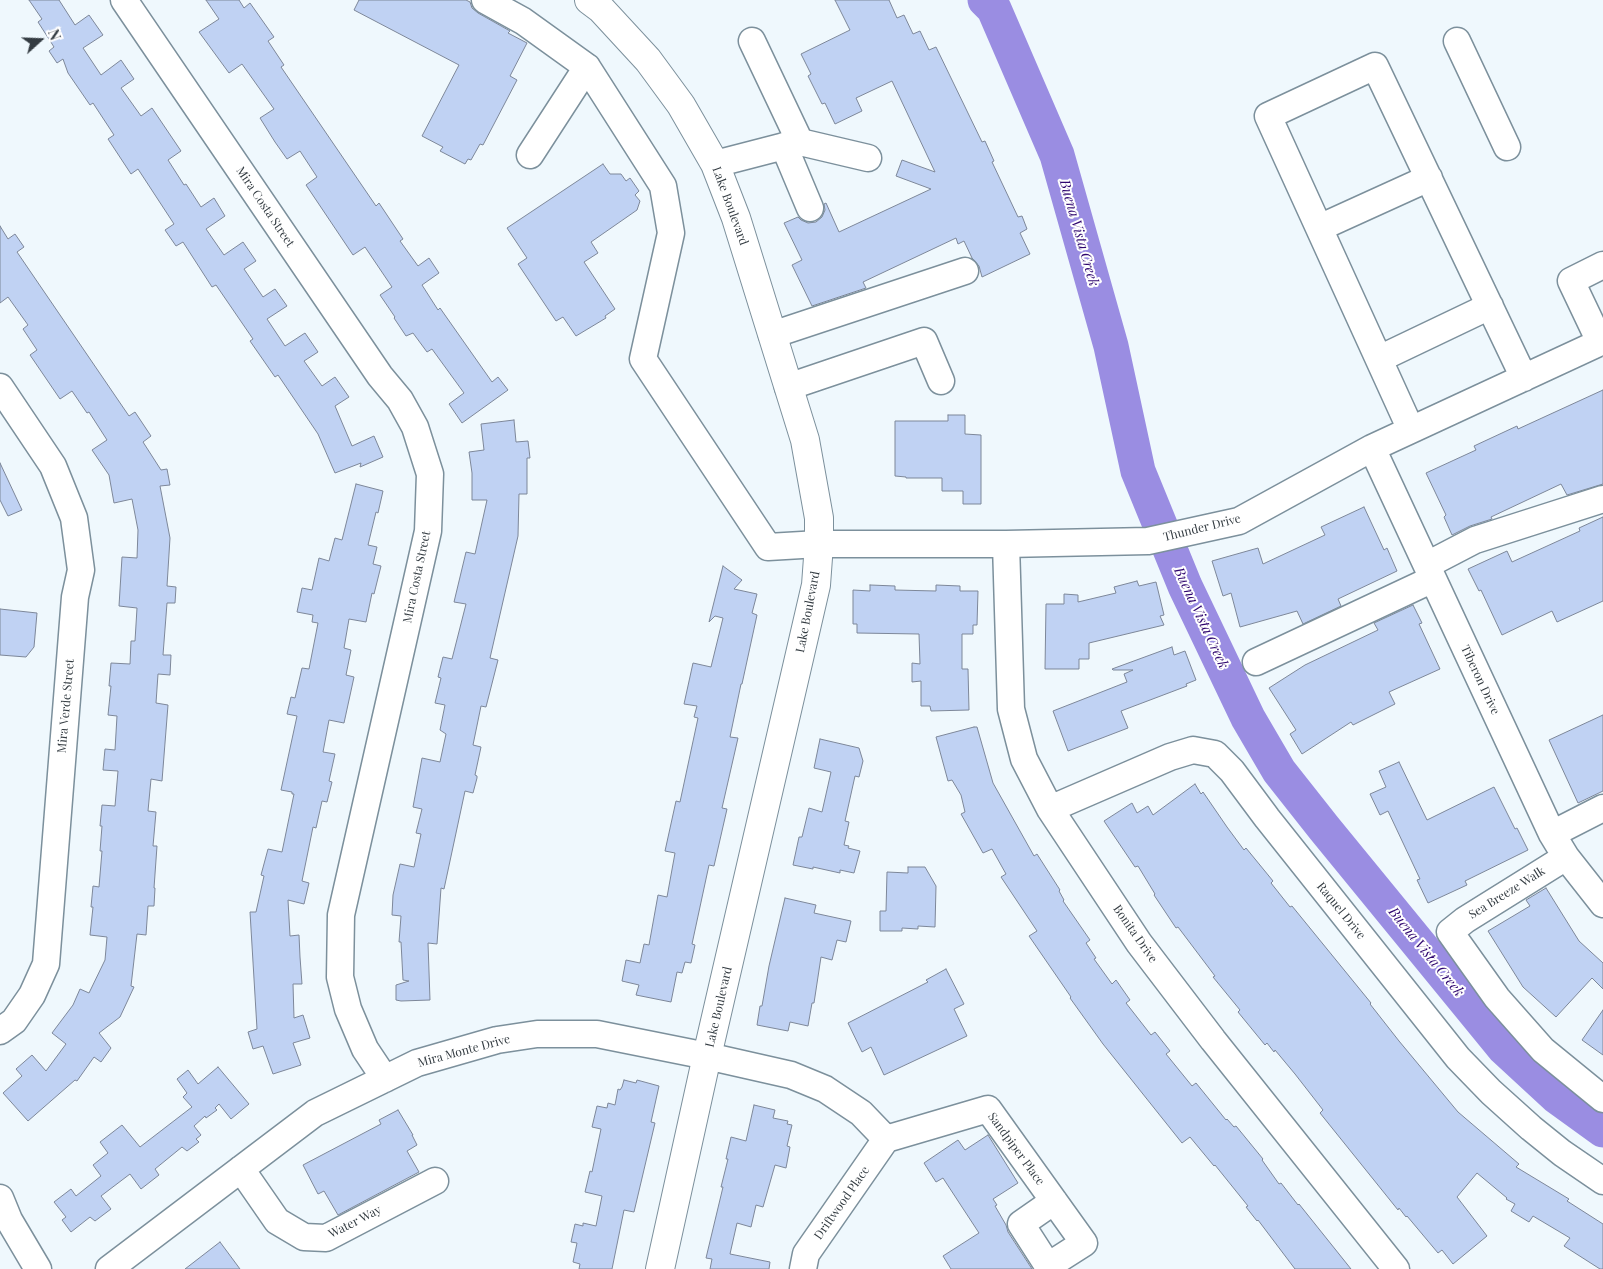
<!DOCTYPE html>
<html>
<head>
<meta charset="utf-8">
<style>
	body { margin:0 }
	#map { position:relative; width:1603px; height:1269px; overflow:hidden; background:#eff8fd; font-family:"Playfair Display",serif }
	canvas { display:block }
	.north { position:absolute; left:15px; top:15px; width:50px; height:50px; -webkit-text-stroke:4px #fff; paint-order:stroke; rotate:70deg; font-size:14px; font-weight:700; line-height:20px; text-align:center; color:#343c42 }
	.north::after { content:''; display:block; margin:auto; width:18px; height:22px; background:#343c42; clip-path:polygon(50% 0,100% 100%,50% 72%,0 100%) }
</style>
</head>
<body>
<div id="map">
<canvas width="1603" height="1269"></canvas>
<div class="north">N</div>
</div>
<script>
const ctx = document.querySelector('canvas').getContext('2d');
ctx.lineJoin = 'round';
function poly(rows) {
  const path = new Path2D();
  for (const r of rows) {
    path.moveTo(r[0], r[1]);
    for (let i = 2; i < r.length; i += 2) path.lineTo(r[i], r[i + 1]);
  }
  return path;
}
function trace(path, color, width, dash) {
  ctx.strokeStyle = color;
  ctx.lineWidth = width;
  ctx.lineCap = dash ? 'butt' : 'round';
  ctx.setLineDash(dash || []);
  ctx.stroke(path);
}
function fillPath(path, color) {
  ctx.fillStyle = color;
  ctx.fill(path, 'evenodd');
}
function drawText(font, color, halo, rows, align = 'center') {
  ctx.font = font + ' "Playfair Display",serif';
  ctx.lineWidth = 4;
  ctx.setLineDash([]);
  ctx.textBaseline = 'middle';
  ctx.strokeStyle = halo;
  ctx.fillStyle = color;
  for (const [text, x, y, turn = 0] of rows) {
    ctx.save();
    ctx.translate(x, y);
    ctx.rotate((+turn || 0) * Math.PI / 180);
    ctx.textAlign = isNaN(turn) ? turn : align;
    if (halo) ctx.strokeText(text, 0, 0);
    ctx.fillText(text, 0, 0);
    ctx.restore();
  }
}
const river = poly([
	[985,0,994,9,1057,155,1111,346,1138,471,1185,586,1248,718,1279,771,1324,828,1504,1048,1556,1096,1603,1130]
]);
const building = poly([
	[29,0,59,0,75,25,89,15,103,35,83,48,101,75,121,60,134,79,121,88,141,116,152,108,181,151,168,160,184,185,186,184,201,207,214,198,225,216,206,229,224,255,243,242,256,261,244,269,263,297,275,289,287,306,267,319,285,346,305,333,318,352,304,361,322,386,335,377,349,397,335,406,352,446,374,436,383,457,360,467,361,463,335,473,318,434,278,375,275,377,250,341,253,339,216,285,212,287,183,242,176,246,165,230,174,224,138,169,131,174,108,139,114,135,93,103,90,105,68,73,63,59,57,63,49,51,54,47,38,22,42,19,29,0],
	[206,0,239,0,244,8,250,3,274,37,268,41,284,65,281,67,376,206,379,203,403,239,400,241,418,266,429,258,439,273,422,285,438,310,440,308,492,382,498,377,508,390,462,423,449,404,464,393,432,349,427,352,413,333,406,336,394,318,395,317,380,295,392,287,365,247,353,255,306,185,317,177,300,151,287,159,275,142,260,118,274,109,242,64,229,73,199,32,219,19,206,0],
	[359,0,466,0,470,2,472,8,478,13,510,31,508,33,527,43,510,76,517,80,483,145,480,144,471,160,468,159,465,164,440,151,443,147,422,136,459,65,354,10,359,0],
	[835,0,889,0,897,18,904,15,913,34,920,31,929,50,936,47,982,142,985,141,994,161,992,162,1018,217,1022,216,1027,229,1020,233,1030,254,982,277,979,266,972,258,964,241,958,244,956,238,863,282,866,288,812,306,792,265,802,260,784,223,798,217,801,220,808,223,816,222,822,217,825,210,824,204,826,203,839,232,931,189,896,176,902,160,935,172,892,81,856,98,862,111,835,124,825,103,822,104,808,76,811,74,801,54,850,30,835,0],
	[603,164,610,174,621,174,626,181,630,178,639,191,635,195,640,201,637,210,591,242,598,253,584,262,615,309,605,316,606,318,576,336,563,317,556,321,518,264,527,258,507,228,603,164],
	[0,226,8,239,15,234,24,247,17,252,129,416,135,412,151,436,143,442,161,470,167,469,170,485,160,486,170,538,167,586,176,587,175,603,167,603,163,655,171,655,170,675,158,674,156,703,168,705,162,781,151,779,148,811,156,812,153,846,157,846,154,888,155,888,154,906,148,906,146,935,137,934,131,986,134,987,120,1017,99,1033,111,1048,101,1062,94,1057,77,1081,75,1080,28,1121,3,1093,22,1076,16,1069,32,1055,46,1071,66,1044,52,1033,73,1005,80,989,89,993,105,960,107,937,90,935,93,907,91,907,93,886,99,887,102,851,100,851,102,826,100,826,102,805,115,806,118,771,103,770,105,749,115,750,117,716,108,715,111,686,109,686,111,663,130,664,131,641,135,641,137,608,119,606,122,557,137,558,138,530,132,499,114,503,109,475,92,450,107,440,89,412,87,413,72,391,60,399,30,355,37,350,23,329,28,325,8,297,0,303,0,226],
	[1603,390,1603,484,1567,495,1561,484,1491,517,1492,519,1470,526,1452,535,1444,517,1446,515,1426,473,1476,450,1474,446,1517,426,1518,429,1603,390],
	[948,415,965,415,965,434,981,435,981,504,963,504,963,491,942,491,942,478,906,478,906,477,895,476,895,421,948,421,948,415],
	[514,420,516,442,528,441,530,458,527,458,527,494,519,494,518,536,490,658,498,660,486,707,481,706,473,745,481,747,475,775,477,776,477,778,473,793,465,791,444,889,441,888,437,944,428,943,430,1000,401,1001,396,1000,396,985,409,981,403,980,401,942,399,942,401,916,392,915,393,895,400,864,414,867,421,834,416,833,422,809,413,807,422,758,440,762,446,734,440,730,445,705,435,703,441,678,438,677,443,657,452,659,466,604,454,602,466,552,475,554,487,500,472,500,472,473,469,452,484,450,481,424,514,420],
	[0,463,22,510,8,516,0,500,0,463],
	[356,484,383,491,378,513,376,512,368,545,377,547,373,564,381,566,374,594,372,593,366,622,349,619,344,648,351,650,346,675,354,677,344,723,329,720,323,752,335,754,329,781,332,782,327,802,322,801,316,828,313,827,302,881,309,883,304,904,288,900,290,936,299,935,300,957,302,984,293,984,294,1018,303,1015,310,1038,293,1043,301,1065,273,1074,263,1046,253,1049,248,1032,257,1029,250,912,256,912,264,876,261,875,268,849,282,852,294,794,292,794,292,792,281,790,297,716,287,714,291,697,295,698,302,668,309,669,318,623,312,622,313,615,297,612,302,588,312,590,319,558,329,561,335,538,342,540,356,484],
	[1364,507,1384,550,1387,548,1397,571,1338,599,1341,606,1303,624,1297,611,1240,627,1231,593,1223,596,1212,561,1258,548,1263,564,1325,535,1321,527,1364,507],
	[1603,517,1603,601,1557,622,1552,611,1502,635,1481,590,1479,591,1468,569,1507,551,1512,562,1580,531,1579,528,1603,517],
	[723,566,742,580,734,589,757,594,752,613,757,615,742,684,741,684,730,737,738,738,722,808,727,809,714,866,709,865,692,944,695,945,691,963,685,962,682,973,677,972,671,1002,636,995,639,985,622,981,626,960,640,963,644,944,649,945,658,895,667,897,675,853,665,851,676,801,680,802,698,718,694,717,697,706,684,704,693,663,711,667,723,618,715,616,709,622,723,566],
	[1137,581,1139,586,1156,582,1164,615,1160,616,1164,625,1089,643,1089,659,1079,659,1079,669,1045,669,1046,604,1064,604,1064,594,1078,595,1078,602,1116,593,1114,587,1137,581],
	[870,585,895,586,895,590,936,591,936,585,960,586,960,591,978,591,977,625,973,625,973,634,962,634,962,669,968,669,969,710,931,711,930,706,921,706,921,681,912,682,912,663,920,664,919,634,857,633,857,624,853,624,853,590,870,591,870,585],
	[1413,605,1422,623,1419,624,1440,669,1389,692,1395,704,1353,725,1351,722,1302,754,1290,734,1296,730,1269,688,1305,665,1378,630,1374,623,1413,605],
	[0,609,37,613,34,647,26,657,0,655,0,609],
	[1172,647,1174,655,1185,651,1196,680,1186,684,1187,686,1121,711,1128,728,1068,751,1053,711,1127,682,1124,674,1133,670,1113,670,1112,669,1172,647],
	[1603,715,1603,791,1578,803,1549,740,1603,715],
	[974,727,977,727,993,783,1034,856,1037,854,1060,890,1059,891,1064,900,1063,901,1090,940,1086,943,1096,958,1094,959,1112,984,1116,980,1130,1000,1126,1003,1151,1035,1155,1032,1170,1051,1166,1054,1192,1086,1196,1083,1226,1120,1227,1119,1234,1127,1236,1126,1263,1159,1262,1160,1279,1184,1281,1183,1298,1205,1299,1204,1351,1269,1295,1269,1258,1220,1257,1221,1246,1207,1248,1206,1215,1165,1214,1166,1190,1137,1182,1143,1103,1044,1070,998,1071,997,1029,936,1037,931,1001,877,1006,874,992,849,983,853,961,814,965,812,961,795,952,780,948,781,936,737,974,727],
	[820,739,859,748,863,761,859,777,855,776,845,821,849,822,844,845,849,846,848,848,860,851,854,873,840,870,840,873,813,867,813,869,793,865,799,837,802,837,809,808,822,812,831,772,814,768,820,739],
	[1399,762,1427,820,1494,787,1515,829,1517,828,1528,850,1465,881,1467,885,1428,903,1417,880,1420,879,1388,811,1380,815,1370,794,1386,787,1379,771,1399,762],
	[1195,784,1201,794,1203,792,1227,827,1244,850,1246,848,1273,881,1271,883,1290,907,1292,906,1371,1003,1370,1004,1399,1041,1458,1112,1519,1164,1516,1167,1569,1199,1567,1201,1603,1224,1603,1269,1600,1269,1564,1246,1570,1238,1533,1216,1529,1222,1511,1211,1515,1204,1506,1199,1507,1198,1477,1173,1457,1197,1487,1236,1453,1264,1442,1250,1438,1253,1407,1216,1406,1217,1399,1208,1398,1210,1320,1113,1323,1110,1295,1074,1275,1050,1274,1052,1267,1043,1265,1045,1238,1012,1240,1010,1213,977,1215,976,1178,927,1176,928,1154,895,1155,894,1138,866,1135,867,1104,821,1132,803,1137,813,1148,806,1153,815,1195,784],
	[908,867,925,867,936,886,935,927,918,926,918,929,902,928,902,931,880,931,880,911,886,911,887,872,908,873,908,867],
	[1546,888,1579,941,1603,963,1603,989,1592,978,1556,1017,1523,987,1488,931,1530,906,1526,900,1546,888],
	[785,898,816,905,814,913,851,921,846,942,837,940,832,960,821,957,814,1003,812,1003,808,1026,790,1022,788,1031,757,1025,760,1006,762,1006,769,966,785,898],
	[946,969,964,1004,954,1009,967,1036,884,1075,871,1047,862,1052,848,1023,928,982,926,980,946,969],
	[1603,1010,1603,1055,1582,1040,1603,1010],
	[218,1067,249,1104,231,1119,219,1104,215,1108,217,1110,206,1118,205,1116,194,1126,201,1135,196,1139,199,1142,187,1151,182,1147,155,1169,159,1175,141,1189,130,1174,101,1196,111,1209,95,1221,90,1217,71,1232,62,1220,66,1217,54,1202,71,1189,76,1196,101,1176,93,1165,108,1153,100,1142,122,1125,140,1147,192,1107,183,1097,187,1093,177,1079,188,1070,198,1084,218,1067],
	[624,1080,636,1083,637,1080,659,1086,651,1122,655,1123,634,1212,624,1210,612,1269,579,1269,580,1264,573,1262,577,1243,571,1242,575,1224,583,1226,583,1223,596,1226,602,1196,585,1192,590,1171,592,1172,601,1129,592,1127,597,1106,607,1108,608,1103,615,1105,618,1089,620,1090,622,1087,624,1080],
	[754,1105,775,1110,773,1118,788,1121,787,1124,792,1125,787,1146,790,1147,786,1168,775,1165,763,1207,756,1205,751,1227,737,1223,730,1254,770,1262,769,1269,710,1269,712,1259,706,1258,723,1187,721,1187,728,1159,726,1159,731,1137,746,1141,754,1105],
	[398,1110,413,1135,412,1135,417,1145,407,1151,419,1172,338,1215,324,1191,318,1194,303,1165,381,1124,379,1120,398,1110],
	[988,1135,1018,1183,993,1199,997,1205,995,1206,1006,1225,1008,1232,1032,1269,951,1269,943,1256,979,1233,943,1178,936,1182,924,1163,958,1140,965,1150,988,1135],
	[220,1242,240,1269,185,1269,220,1242]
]);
const minor = poly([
	[124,0,380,376,400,400,415,427,430,474,428,531,341,915,340,977,348,1009,365,1049,385,1079],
	[485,0,523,21,587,67,663,186,671,233,643,359,768,547,819,544,1006,544,1148,541,1239,521,1372,448,1603,341],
	[752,41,800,142],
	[1457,41,1507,147],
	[784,146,810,208],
	[530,155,587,67],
	[715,164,800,142,868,158],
	[1319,228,1429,178],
	[772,335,965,271],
	[1600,342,1571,281,1603,265],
	[1379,359,1490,306],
	[0,387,53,466,74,518,81,570,75,597,46,964,32,995,14,1021,0,1031],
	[788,387,924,341,941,381],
	[1411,430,1268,116,1375,66,1524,378],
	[1372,448,1552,834,1566,857,1603,904],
	[1006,544,1011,709,1024,759,1050,809,1139,943,1213,1040,1396,1269],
	[1427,565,1475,540,1603,499],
	[1256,662,1433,579],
	[1050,809,1170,757,1193,750,1215,754,1232,771,1267,818,1458,1058,1491,1092,1531,1128,1562,1153,1603,1181],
	[1552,834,1603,808],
	[1566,857,1465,920,1450,932,1497,998,1543,1050,1603,1099],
	[886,1139,988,1109,1084,1243,1048,1266,1021,1224,1054,1201],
	[241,1169,277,1221,304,1237,326,1238,435,1181],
	[0,1198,9,1220,38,1269],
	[109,1269,315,1113,417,1063,497,1040,537,1034,597,1034,707,1056,791,1075,825,1089,861,1113,886,1139],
	[803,1269,806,1254,886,1139]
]);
const major = poly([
	[589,0,601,9,648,60,681,105,715,164,736,218,805,440,819,518,819,544,816,585,707,1056,660,1269]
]);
const streetNames = [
	["Lake Boulevard",730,206,70],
	["Mira Costa Street",265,207,56],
	["Thunder Drive",1202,528,-14],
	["Mira Costa Street",417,577,-78],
	["Lake Boulevard",808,612,-79],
	["Tiberon Drive",1480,680,65],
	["Mira Verde Street",66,706,-85],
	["Sea Breeze Walk",1507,893,-32],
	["Raquel Drive",1341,911,51],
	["Bonita Drive",1135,934,55],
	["Lake Boulevard",719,1007,-77],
	["Mira Monte Drive",464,1051,-15],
	["Sandpiper Place",1016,1149,54],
	["Driftwood Place",842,1203,-55],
	["Water Way",355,1222,-27]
];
const waterNames = [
	["Buena Vista Creek",1079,233,74],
	["Buena Vista Creek",1201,618,65],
	["Buena Vista Creek",1426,952,51]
];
trace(river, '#9a8de2', 35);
fillPath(building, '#c0d2f3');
trace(building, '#7d8799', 1);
trace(minor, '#7c909c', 29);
trace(major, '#7c909c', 30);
trace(minor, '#fff', 26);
trace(major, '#fff', 28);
drawText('12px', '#343c42', '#fff', streetNames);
drawText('italic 14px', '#2e056e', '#fff', waterNames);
</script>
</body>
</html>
